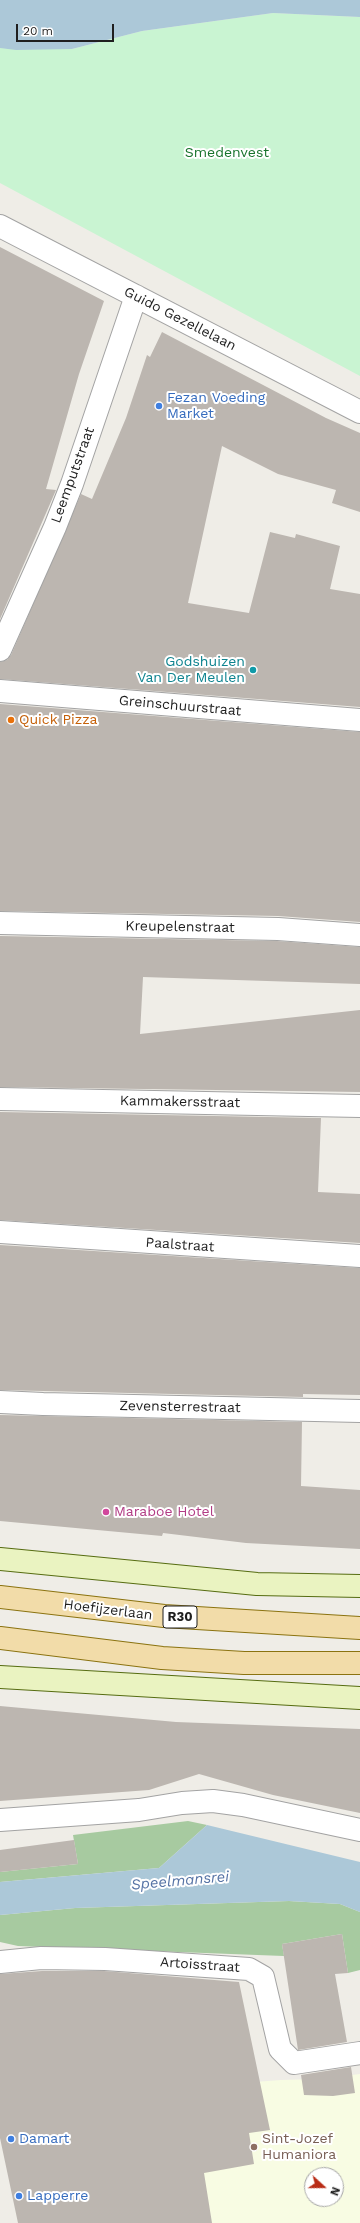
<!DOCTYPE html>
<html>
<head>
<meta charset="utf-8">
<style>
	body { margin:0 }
	#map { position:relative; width:360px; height:2223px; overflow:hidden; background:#efede7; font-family:"Work Sans",sans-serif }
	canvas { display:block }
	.north { position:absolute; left:304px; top:2167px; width:40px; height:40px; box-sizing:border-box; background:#fff; border:1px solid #a5a5a5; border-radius:50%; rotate:111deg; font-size:11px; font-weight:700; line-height:16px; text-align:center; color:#1f1f1f }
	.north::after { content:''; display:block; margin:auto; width:14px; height:18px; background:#b92c16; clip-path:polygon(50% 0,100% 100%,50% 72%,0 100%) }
	.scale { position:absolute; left:16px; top:24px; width:98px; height:18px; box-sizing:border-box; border:2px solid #1f1f1f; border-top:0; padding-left:5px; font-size:12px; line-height:14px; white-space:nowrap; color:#1f1f1f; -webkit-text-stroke:3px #fff; paint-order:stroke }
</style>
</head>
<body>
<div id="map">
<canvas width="360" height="2223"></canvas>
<div class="north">N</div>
<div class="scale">20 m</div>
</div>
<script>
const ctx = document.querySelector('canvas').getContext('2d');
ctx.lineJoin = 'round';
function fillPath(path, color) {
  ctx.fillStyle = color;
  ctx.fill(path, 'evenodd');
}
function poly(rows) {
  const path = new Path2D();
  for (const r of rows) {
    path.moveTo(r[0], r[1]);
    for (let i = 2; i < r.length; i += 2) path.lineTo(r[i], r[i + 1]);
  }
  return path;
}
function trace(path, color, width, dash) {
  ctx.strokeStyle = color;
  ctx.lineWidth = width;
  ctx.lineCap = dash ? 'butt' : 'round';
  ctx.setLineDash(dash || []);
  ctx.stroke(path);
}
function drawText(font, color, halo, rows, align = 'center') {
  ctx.font = font + ' "Work Sans",sans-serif';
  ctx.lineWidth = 4;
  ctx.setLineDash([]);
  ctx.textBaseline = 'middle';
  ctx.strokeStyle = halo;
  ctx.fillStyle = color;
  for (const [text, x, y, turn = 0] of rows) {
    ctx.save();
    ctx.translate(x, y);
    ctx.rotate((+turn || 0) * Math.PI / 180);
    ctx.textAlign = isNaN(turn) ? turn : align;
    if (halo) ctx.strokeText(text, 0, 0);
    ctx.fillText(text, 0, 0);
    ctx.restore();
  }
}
const education = poly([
	[360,2074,360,2223,82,2223,201,2086,281,2080,320,2079],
	[312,2175,336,2175,336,2199,312,2199]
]);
const forest = poly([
	[188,1821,207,1825,159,1868,0,1882,0,1872,78,1864,73,1835],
	[289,1901,340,1904,360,1912,360,1970,348,1973,342,1934,282,1944,284,1956,18,1946,0,1942,0,1915,75,1908]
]);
const park = poly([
	[273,13,360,17,360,376,0,183,0,48,72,49,142,31]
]);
const water = poly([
	[0,0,360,0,360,17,273,13,142,31,72,49,16,50,0,48],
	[207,1825,360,1862,360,1912,340,1904,289,1901,75,1908,0,1915,0,1882,159,1868]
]);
const building = poly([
	[0,247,104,301,79,374,46,489,56,490,0,619],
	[162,332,326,418,360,433,360,512,332,503,336,490,278,474,222,446,188,603,249,613,270,532,295,538,296,534,340,546,330,589,360,594,360,707,0,679,0,662,7,660,11,655,81,494,92,499,126,418,147,355,150,357],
	[0,704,360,732,360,922,278,916,0,911],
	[0,936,277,941,360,947,360,984,143,977,140,1034,360,1010,360,1092,0,1087],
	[0,1112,321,1118,318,1192,360,1194,360,1243,0,1220],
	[0,1245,360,1268,360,1395,303,1394,303,1397,0,1390],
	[0,1415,302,1422,301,1486,360,1490,360,1549,246,1543,163,1533,162,1536,0,1521],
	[0,1706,176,1722,360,1729,360,1813,273,1795,199,1774,149,1790,0,1801],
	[74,1840,78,1864,0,1872,0,1850],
	[342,1934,348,1973,335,1974,347,2042,298,2050,282,1944],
	[42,1971,104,1971,239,1982,270,2130,249,2133,254,2164,204,2173,212,2223,18,2223,0,2138,0,1974],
	[351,2067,355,2093,333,2096,304,2095,301,2075]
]);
const street = poly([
	[0,226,360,412],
	[0,650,55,527,72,484,136,296],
	[0,691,360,720],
	[0,923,278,929,360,935],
	[0,1099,360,1106],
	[0,1232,360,1256],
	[0,1402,43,1404,360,1411],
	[0,1820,139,1810,182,1803,213,1801,243,1805,360,1830],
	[0,1962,41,1958,105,1959,249,1969,263,1977,280,2049,294,2063,360,2053]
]);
const secondary = poly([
	[0,1559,257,1584,360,1586],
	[0,1677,360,1698]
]);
const primary = poly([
	[0,1597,164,1616,360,1628],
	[0,1638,162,1658,244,1663,360,1663]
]);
const markers = [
	[159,406,4,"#3f7fe0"],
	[253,670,4,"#0f9aa8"],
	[11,720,4,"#e8710a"],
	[106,1512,4,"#d1479c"],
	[11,2139,4,"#3f7fe0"],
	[254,2147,4,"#8d6e63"],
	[19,2196,4,"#3f7fe0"]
];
const shields = [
	[180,1617,34]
];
const shieldNames = [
	["R30",180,1617]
];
const parkNames = [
	["Smedenvest",227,153]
];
const streetNames = [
	["Guido Gezellelaan",180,319,27],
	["Leemputstraat",73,475,-70],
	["Greinschuurstraat",180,706,5],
	["Kreupelenstraat",180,927,1],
	["Kammakersstraat",180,1102,1],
	["Paalstraat",180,1245,4],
	["Zevensterrestraat",180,1407,1],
	["Hoefijzerlaan",108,1610,7],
	["Artoisstraat",200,1965,4]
];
const shopNames = [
	["Fezan Voeding",167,398],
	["Market",167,414],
	["Damart",19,2139],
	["Lapperre",27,2196]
];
const cultureNames = [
	["Godshuizen",245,662],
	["Van Der Meulen",245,678]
];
const foodNames = [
	["Quick Pizza",19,720]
];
const hotelNames = [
	["Maraboe Hotel",114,1512]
];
const educationNames = [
	["Sint-Jozef",262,2139],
	["Humaniora",262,2155]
];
const waterNames = [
	["Speelmansrei",180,1881,-5]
];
fillPath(education, '#f8fce3');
fillPath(forest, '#a7caa0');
fillPath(park, '#c9f4d2');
fillPath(water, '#acc8d8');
fillPath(building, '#bcb6b0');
trace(street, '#a3a3a3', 24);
trace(secondary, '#566c11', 24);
trace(primary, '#8b7310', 24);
trace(street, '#fff', 22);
trace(secondary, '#eaf3c1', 22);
trace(primary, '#f2dca9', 22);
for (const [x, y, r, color] of markers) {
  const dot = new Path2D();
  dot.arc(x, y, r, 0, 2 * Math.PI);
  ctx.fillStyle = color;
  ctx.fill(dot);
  trace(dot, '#fff', 1.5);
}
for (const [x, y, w] of shields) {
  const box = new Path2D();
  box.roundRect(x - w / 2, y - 11, w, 22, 3);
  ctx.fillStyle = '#fff';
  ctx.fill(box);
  trace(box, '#1f1f1f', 1);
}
drawText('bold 13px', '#1f1f1f', null, shieldNames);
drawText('14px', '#18732c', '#fff', parkNames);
drawText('14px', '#1f1f1f', '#fff', streetNames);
drawText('14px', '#366cbe', '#fff', shopNames, 'left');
drawText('14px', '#0d838f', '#fff', cultureNames, 'right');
drawText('14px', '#c56008', '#fff', foodNames, 'left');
drawText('14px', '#b23c85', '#fff', hotelNames, 'left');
drawText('14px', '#785e54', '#fff', educationNames, 'left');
drawText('italic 15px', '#5673a5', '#fff', waterNames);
</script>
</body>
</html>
